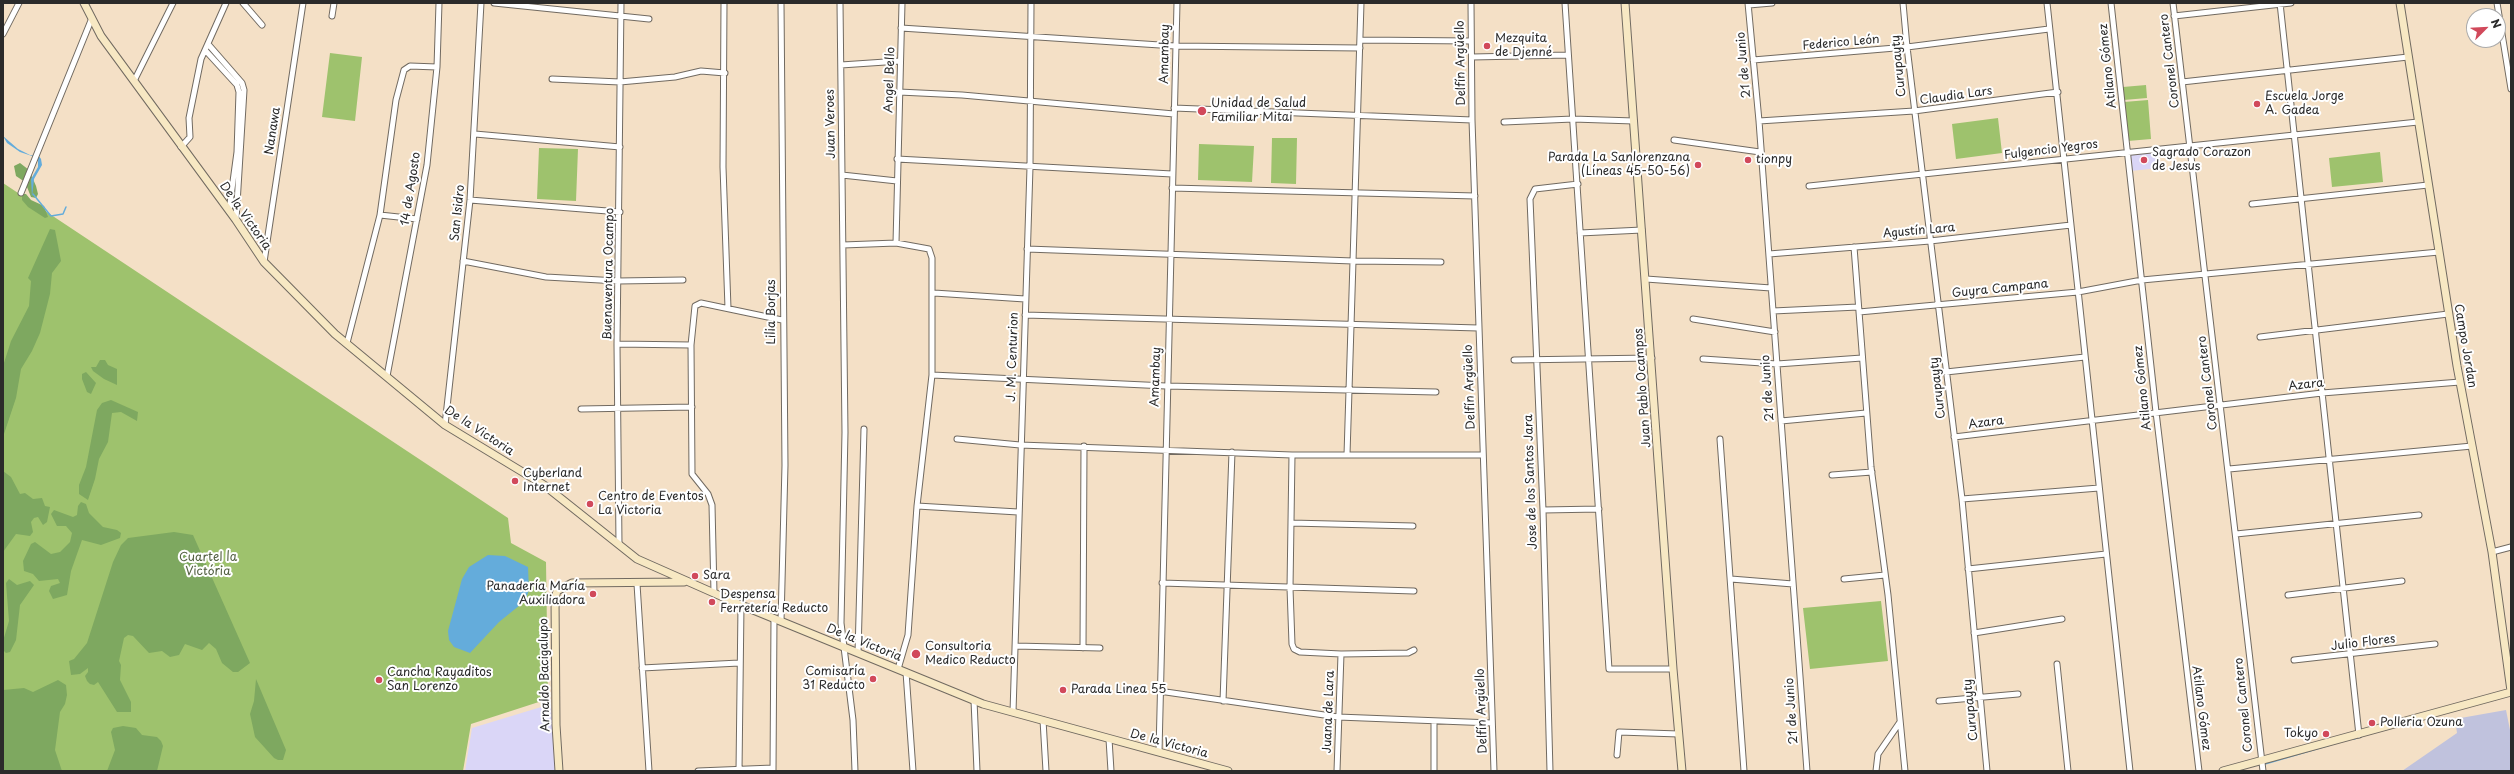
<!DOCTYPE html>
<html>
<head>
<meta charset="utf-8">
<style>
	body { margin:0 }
	#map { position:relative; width:2514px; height:774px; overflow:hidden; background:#f4e0c6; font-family:"Playpen Sans",sans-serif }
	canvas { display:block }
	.frame { position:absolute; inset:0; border:4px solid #2b2b2b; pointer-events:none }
	.north { position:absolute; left:2466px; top:8px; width:40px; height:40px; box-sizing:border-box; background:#fff; border:1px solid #aaa; border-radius:50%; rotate:66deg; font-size:11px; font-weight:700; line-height:16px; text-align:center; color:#2b2b2b }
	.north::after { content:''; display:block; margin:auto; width:14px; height:18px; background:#d1495b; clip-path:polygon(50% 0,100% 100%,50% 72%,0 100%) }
</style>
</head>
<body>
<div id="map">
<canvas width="2514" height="774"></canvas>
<div class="frame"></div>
<div class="north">N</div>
</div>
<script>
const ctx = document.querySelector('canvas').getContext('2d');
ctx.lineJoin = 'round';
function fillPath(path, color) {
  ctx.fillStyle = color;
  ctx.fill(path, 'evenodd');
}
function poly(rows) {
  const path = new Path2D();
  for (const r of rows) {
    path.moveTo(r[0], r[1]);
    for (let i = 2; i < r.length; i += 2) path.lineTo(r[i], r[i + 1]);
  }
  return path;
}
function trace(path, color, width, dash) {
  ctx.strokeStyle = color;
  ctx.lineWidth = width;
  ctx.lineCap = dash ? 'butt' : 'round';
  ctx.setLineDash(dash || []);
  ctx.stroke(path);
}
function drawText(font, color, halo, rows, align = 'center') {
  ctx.font = font + ' "Playpen Sans",sans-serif';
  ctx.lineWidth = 4;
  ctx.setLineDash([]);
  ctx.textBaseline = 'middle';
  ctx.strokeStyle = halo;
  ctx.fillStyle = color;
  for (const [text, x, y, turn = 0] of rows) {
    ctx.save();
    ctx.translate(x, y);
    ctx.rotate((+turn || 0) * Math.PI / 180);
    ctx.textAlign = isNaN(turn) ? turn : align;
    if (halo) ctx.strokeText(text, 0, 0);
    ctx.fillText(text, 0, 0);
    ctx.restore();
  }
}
const built = poly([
	[2157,152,2159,168,2131,171,2129,153],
	[551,704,555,771,465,771,472,728]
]);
const industrial = poly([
	[2506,710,2511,735,2511,771,2402,771,2457,733,2455,719]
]);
const green = poly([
	[330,53,362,57,355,121,322,117],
	[2146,85,2147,98,2124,100,2123,87],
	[2148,100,2151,139,2128,141,2124,102],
	[1998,118,2002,153,1956,159,1952,124],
	[1272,138,1297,138,1296,184,1271,183],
	[1199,144,1254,146,1252,182,1198,180],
	[539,148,578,149,576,201,537,199],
	[2380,152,2383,182,2332,187,2329,158],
	[3,183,508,518,511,543,546,562,548,699,471,724,463,771,3,771],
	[1881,601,1888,661,1810,669,1803,608]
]);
const forest = poly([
	[20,163,29,170,36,186,38,194,36,198,31,197,25,182,16,176,14,166],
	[22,194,26,194,31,200,44,206,48,217,45,218,28,207,22,200],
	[50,229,55,230,61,261,52,273,50,294,40,333,32,351,21,369,16,398,3,437,3,366,11,341,29,306,31,281,28,278],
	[100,360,105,360,108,365,117,369,117,385,104,379,93,371,91,367,96,367],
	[86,372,96,383,91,394,87,392,82,379,82,374],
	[111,400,138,412,137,421,121,412,112,413,108,442,99,459,95,479,88,500,79,494,79,485,86,467,97,410,102,403],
	[3,471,11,477,20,494,25,493,33,499,42,498,45,506,50,507,47,522,43,525,38,517,34,518,31,522,33,532,30,536,16,534,3,552],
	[81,502,86,504,89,513,103,527,117,530,121,533,120,538,101,545,82,540,71,571,67,595,53,599,49,591,51,586,60,583,58,579,39,581,33,574,24,571,23,561,31,544,35,542,51,554,60,552,70,542,72,533,66,526,57,526,51,514,54,510,73,517,77,515,78,506],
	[174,532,193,535,250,663,238,672,233,672,222,663,216,649,209,643,202,650,185,644,179,655,170,657,162,651,149,653,133,636,128,635,124,638,119,661,121,665,120,680,131,702,131,712,117,712,98,682,94,685,90,684,87,681,85,676,88,672,88,668,80,674,71,675,69,661,74,659,87,643,113,562,121,545,128,538],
	[9,579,17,585,30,581,34,585,20,605,16,640,10,652,6,653,3,650,3,641,9,621,6,583],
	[256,679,286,750,283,760,278,760,274,758,255,737,250,714,254,701],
	[58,680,66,685,67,695,65,704,60,712,55,750,62,771,3,771,3,690,24,688,33,692],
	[123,726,136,728,142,735,157,737,161,741,163,746,157,771,107,771,115,750,111,732,113,728]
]);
const water = poly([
	[3,136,18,149,30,155,39,156,41,159,42,165,34,179,32,197,31,179,38,167,38,158,20,152,7,143],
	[488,555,505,556,528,567,529,590,525,601,499,622,470,653,454,647,449,640,448,631,462,579,469,567]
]);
const stream = poly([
	[33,194,51,216,63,214,66,207],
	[2354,739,2363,736],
	[2265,764,2330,745]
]);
const street = poly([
	[243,3,262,25],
	[494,3,649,19],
	[724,3,723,167,728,308],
	[840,3,845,432,841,623,853,720,855,771],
	[1471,3,1472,120,1494,771],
	[1565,3,1609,669,1673,669],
	[1748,3,1759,121,1807,771],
	[1903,3,1907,47,1962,499,1987,771],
	[2047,3,2130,771],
	[2111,3,2156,412,2199,771],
	[2173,3,2263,771],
	[2280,3,2359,735],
	[2497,3,2511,89],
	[1749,5,1772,3],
	[332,16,334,3],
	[2174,16,2291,3],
	[901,28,1175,46,1360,48],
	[3,34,19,3],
	[1361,40,1471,41],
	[208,44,242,83,244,90,236,220],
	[205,50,237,85,239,92,237,152,229,211],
	[1472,57,1568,55],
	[1753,60,1907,47,2049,29],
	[841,65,900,61],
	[552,79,620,82,675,77,701,71,725,73],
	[134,81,173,3],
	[2182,82,2408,57],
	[899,92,962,95,1174,114],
	[1174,108,1472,120],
	[1759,121,1914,111,2058,92],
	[1504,122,1573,119,1634,121],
	[475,134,620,147],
	[1674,140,1760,152],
	[181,147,190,137,189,118,201,59,226,3],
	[897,159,1172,174],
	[842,175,897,181],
	[1809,186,2418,122],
	[1172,188,1475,196],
	[21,193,92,18],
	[470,200,620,212],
	[2252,204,2428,185],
	[380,215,417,219],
	[1580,233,1642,230],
	[896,243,902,3],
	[843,245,896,243,929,249,932,258,932,375,917,506,908,635,898,669],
	[1854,247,1871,467,1888,595,1905,771],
	[1027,249,1353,261,1441,262],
	[1769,254,1930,241,2071,225],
	[463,261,546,277,618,281,683,280],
	[264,262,303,3],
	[1646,279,1771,288],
	[934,293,1025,299],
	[1773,311,1858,307],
	[1859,312,2078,292,2142,280,2439,252],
	[1025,315,1478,328],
	[1693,319,1775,332],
	[2260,337,2448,314],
	[347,343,380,215,396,100,404,70,410,66,437,67],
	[617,344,691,345],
	[1703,359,1777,364,1862,358],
	[1514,360,1652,358],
	[1946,372,2085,357],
	[932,375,1166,386,1436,392],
	[387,376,427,165,437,67,439,3],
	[581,409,692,407],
	[1781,421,1866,413],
	[445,425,470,200,481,3],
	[1954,437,2322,393,2460,382],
	[957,439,1020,445,1292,455,1482,455],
	[1720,439,1744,771],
	[1292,455,1290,588,1292,644,1294,649,1300,652,1341,654,1408,653,1414,650],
	[1347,455,1361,3],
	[2229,469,2472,446],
	[1832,475,1872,472],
	[1962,499,2099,488],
	[917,506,1018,512],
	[1543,510,1599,509],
	[1291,523,1413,526],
	[2236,534,2419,515],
	[619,545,617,344,621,3],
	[2492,552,2511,547],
	[1968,569,2106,554],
	[1731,579,1793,584],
	[1844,579,1885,575],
	[1162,583,1414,591],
	[637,584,649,771],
	[714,593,712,505,708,494,692,474,691,345,695,306,701,303,782,320],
	[2288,595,2402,581],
	[781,621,785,465,781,3],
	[1974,633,2062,619],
	[1015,646,1100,648],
	[1083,648,1084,446],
	[858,653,864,429],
	[2294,660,2435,644],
	[2057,664,2068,771],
	[642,668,739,663],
	[906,672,913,771],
	[1159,691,1338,717,1492,723],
	[974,700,977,771],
	[1223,701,1232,452],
	[1939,701,2018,694],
	[1013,712,1030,167,1031,3],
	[1043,720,1046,771],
	[1434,721,1434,771],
	[1109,739,1111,771],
	[1159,752,1177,3],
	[1617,755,1619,732,1679,734],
	[698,771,773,768],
	[739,771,741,605],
	[773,771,774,618],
	[1337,771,1341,654],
	[1550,771,1543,510,1530,199,1535,189,1578,184],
	[1876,771,1878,754,1900,722]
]);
const secondary = poly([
	[84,3,101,36,236,220,264,262,335,334,445,425,544,485,637,559,741,605,983,704,1228,771],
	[1625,3,1673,669,1682,771],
	[2400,3,2457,366,2492,552,2511,691],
	[559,771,556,725,555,598,557,591,572,583,684,582],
	[2223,771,2511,692]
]);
const markers = [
	[1487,46,4,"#d1495b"],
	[2257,104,4,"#d1495b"],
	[1202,111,5,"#d1495b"],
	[1748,160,4,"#d1495b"],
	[2144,160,4,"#d1495b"],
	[1698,165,4,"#d1495b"],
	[515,481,4,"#d1495b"],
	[590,504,4,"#d1495b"],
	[695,576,4,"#d1495b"],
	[593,594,4,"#d1495b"],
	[712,602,4,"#d1495b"],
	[916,654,5,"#d1495b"],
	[873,679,4,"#d1495b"],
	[379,680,4,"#d1495b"],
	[1063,690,4,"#d1495b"],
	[2372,723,4,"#d1495b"],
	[2326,734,4,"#d1495b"]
];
const poiNames = [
	["Mezquita",1495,39],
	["de Djenné",1495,53],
	["Escuela Jorge",2265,97],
	["A. Gadea",2265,111],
	["Unidad de Salud",1211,104],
	["Familiar Mitai",1211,118],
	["Sagrado Corazon",2152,153],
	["de Jesus",2152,167],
	["Parada La Sanlorenzana",1690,158,"right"],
	["(Líneas 45-50-56)",1690,172,"right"],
	["tionpy",1756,160],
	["Cyberland",523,474],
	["Internet",523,488],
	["Centro de Eventos",598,497],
	["La Victoria",598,511],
	["Sara",703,576],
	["Panadería María",585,587,"right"],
	["Auxiliadora",585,601,"right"],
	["Despensa",720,595],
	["Ferretería Reducto",720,609],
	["Consultoria",925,647],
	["Medico Reducto",925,661],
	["Comisaría",865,672,"right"],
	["31 Reducto",865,686,"right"],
	["Cancha Rayaditos",387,673],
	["San Lorenzo",387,687],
	["Parada Linea 55",1071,690],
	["Polleria Ozuna",2380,723],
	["Tokyo",2318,734,"right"]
];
const streetNames = [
	["Federico León",1841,43,-5],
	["Amambay",1165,54,-89],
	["Coronel Cantero",2170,61,-97],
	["Delfín Argüello",1461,63,-91],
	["21 de Junio",1744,65,-95],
	["Curupayty",1899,66,-96],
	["Atilano Gómez",2108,66,-96],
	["Angel Bello",890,80,-88],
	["Claudia Lars",1956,96,-8],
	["Juan Veroes",831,124,-91],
	["Nanawa",273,131,-81],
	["Fulgencio Yegros",2051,150,-7],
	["14 de Agosto",411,189,-81],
	["San Isidro",458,213,-84],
	["De la Victoria",245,216,55],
	["Agustín Lara",1919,231,-5],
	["Buenaventura Ocampo",609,274,-89],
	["Guyra Campana",2000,289,-6],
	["Lilia Borjas",772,312,-90],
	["Campo Jordan",2465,346,80],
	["J. M. Centurion",1013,357,-88],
	["Amambay",1156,377,-88],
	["Coronel Cantero",2208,383,-97],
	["Azara",2306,385,-6],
	["Delfín Argüello",1470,387,-92],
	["Juan Pablo Ocampos",1643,388,-94],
	["21 de Junio",1768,388,-94],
	["Curupayty",1938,388,-97],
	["Atilano Gómez",2143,388,-96],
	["Azara",1986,423,-7],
	["De la Victoria",479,431,33],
	["Jose de los Santos Jara",1531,482,-92],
	["De la Victoria",864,643,22],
	["Julio Flores",2363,643,-7],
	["Arnaldo Bacigalupo",545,675,-91],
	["Coronel Cantero",2244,705,-96],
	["Atilano Gómez",2201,708,83],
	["Curupayty",1971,710,-96],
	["Delfín Argüello",1482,711,-92],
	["21 de Junio",1792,711,-94],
	["Juana de Lara",1329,712,-88],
	["De la Victoria",1169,744,15]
];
const parkNames = [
	["Cuartel la",208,558],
	["Victória",208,572]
];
fillPath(built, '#dad6f7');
fillPath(industrial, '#c0c2dd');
fillPath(green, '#9ec26d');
fillPath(forest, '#7ea860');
fillPath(water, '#64acdb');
trace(stream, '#64acdb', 1.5);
trace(street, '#716a61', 7);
trace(secondary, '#716a61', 9);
trace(street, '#fff', 5);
trace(secondary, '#f7e8c3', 7);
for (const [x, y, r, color] of markers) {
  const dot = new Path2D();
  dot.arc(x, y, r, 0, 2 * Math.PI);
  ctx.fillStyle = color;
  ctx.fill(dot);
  trace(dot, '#fff', 1.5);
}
drawText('12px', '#2b2b2b', '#fff', poiNames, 'left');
drawText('12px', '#2b2b2b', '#fff', streetNames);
drawText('12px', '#536042', '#fff', parkNames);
</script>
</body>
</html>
